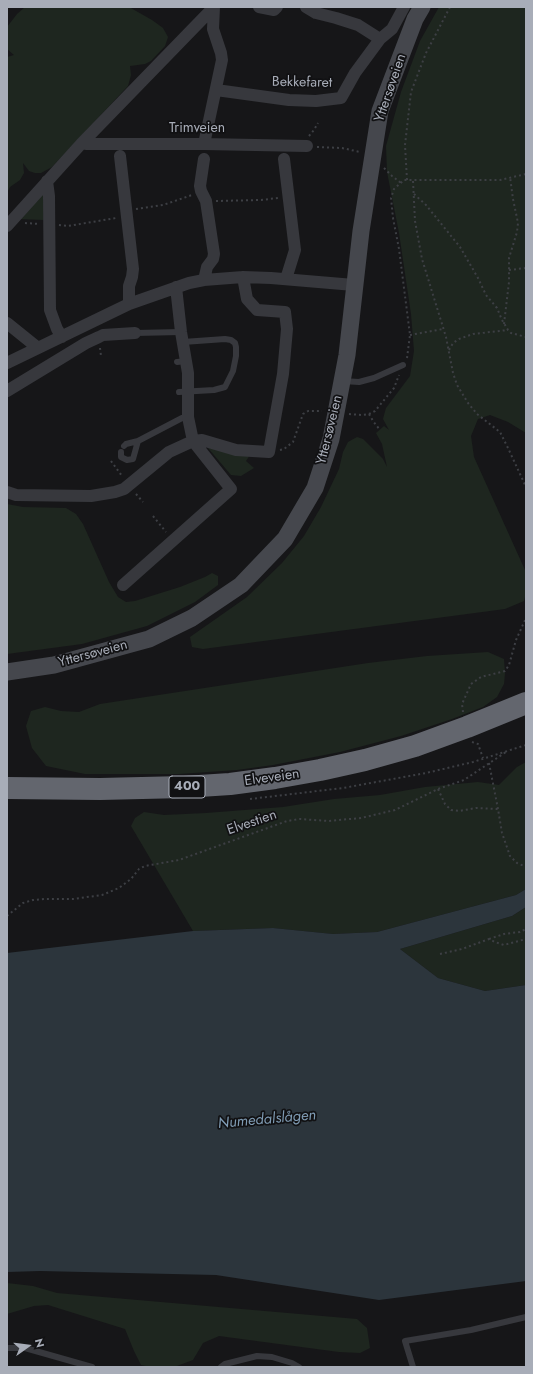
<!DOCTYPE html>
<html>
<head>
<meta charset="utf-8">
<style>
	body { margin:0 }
	#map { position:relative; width:533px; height:1374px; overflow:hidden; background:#161618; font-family:Jost,sans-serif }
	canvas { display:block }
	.frame { position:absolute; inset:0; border:8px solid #a8adb8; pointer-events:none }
	.north { position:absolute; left:8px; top:1326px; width:40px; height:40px; -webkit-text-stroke:3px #111113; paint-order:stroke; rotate:76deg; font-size:11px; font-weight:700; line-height:16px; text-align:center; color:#a8adb8 }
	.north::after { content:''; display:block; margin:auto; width:14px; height:18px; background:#a8adb8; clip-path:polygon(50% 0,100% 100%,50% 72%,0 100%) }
</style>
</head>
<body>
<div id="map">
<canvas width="533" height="1374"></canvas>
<div class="frame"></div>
<div class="north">N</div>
</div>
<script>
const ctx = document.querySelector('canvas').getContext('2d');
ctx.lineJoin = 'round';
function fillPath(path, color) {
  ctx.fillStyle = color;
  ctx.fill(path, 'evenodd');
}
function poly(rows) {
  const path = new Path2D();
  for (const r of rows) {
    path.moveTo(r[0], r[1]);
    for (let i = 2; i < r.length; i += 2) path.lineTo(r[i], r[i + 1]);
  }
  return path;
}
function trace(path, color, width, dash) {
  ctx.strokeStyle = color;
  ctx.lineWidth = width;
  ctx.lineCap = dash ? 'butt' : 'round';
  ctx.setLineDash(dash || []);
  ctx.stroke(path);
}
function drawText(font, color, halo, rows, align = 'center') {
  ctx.font = font + ' Jost,sans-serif';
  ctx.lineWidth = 3.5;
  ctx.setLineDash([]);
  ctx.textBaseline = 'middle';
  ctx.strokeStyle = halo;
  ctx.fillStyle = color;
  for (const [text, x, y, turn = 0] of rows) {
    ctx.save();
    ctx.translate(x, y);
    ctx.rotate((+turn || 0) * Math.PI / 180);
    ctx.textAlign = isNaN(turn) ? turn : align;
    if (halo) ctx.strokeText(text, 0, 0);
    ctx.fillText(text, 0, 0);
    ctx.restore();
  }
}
const green = poly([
	[25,7,129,7,152,20,163,28,168,37,165,46,151,61,145,64,130,66,131,75,128,86,52,167,41,173,35,173,29,171,23,163,24,173,20,180,10,187,7,193,7,57,14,55,7,49,7,27,17,14],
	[439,7,526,7,526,433,508,422,490,415,478,419,471,436,474,457,525,570,526,593,524,601,505,609,203,649,192,647,190,637,247,597,282,563,304,536,321,507,339,469,343,452,348,442,357,437,363,439,383,459,387,467,382,444,376,433,384,426,389,430,383,419,386,408,410,376,414,351,411,314,399,233,387,172,386,146,401,92,420,41],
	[43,193,44,220,18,219],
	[208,448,250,455,246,461,254,468,241,476,231,475],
	[7,504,23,507,66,508,76,514,83,524,109,582,118,597,126,602,135,601,180,587,205,577,212,573,218,576,218,585,195,602,147,626,82,644,7,654],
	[488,652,504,659,505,673,504,684,497,697,483,707,452,719,401,736,340,752,273,765,237,770,179,774,85,774,46,766,32,748,26,726,31,711,45,707,61,711,79,712,100,704,368,663,427,656],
	[526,762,526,889,516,895,377,932,333,934,273,928,193,931,131,826,135,818,144,812,164,815,206,813,283,807,334,799,380,795,425,787,478,782,499,785,517,767],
	[526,907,526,985,485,991,438,978,400,949,512,916],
	[7,1283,33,1286,57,1293,357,1319,367,1328,370,1348,360,1353,339,1352,219,1336,203,1343,193,1360,174,1367,150,1367,141,1365,134,1351,125,1329,48,1305,34,1306,7,1314]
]);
const water = poly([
	[526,889,526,907,512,916,400,949,438,978,485,991,526,985,526,1281,379,1300,216,1275,40,1271,7,1272,7,953,193,931,273,928,333,934,377,932,516,895]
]);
const path = poly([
	[309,136,314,130,318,123],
	[317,147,342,148,360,152],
	[384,168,392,176,401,183],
	[407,180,405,145,411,92,426,53,450,7],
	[413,181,415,221,422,259,446,337,453,373,457,385,468,403,477,414,500,432,508,448,526,487],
	[414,194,426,205,460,247,478,278,486,295,497,308,502,320,508,330,511,333,526,337],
	[216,201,261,200,278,198],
	[136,209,163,205,192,195],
	[25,223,39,224],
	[59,225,68,226,116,218],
	[509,270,526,268],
	[504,324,509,282,509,258,517,232,518,223,513,199,510,177],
	[410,335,443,329],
	[100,348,101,356],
	[449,350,453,343,459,339,473,334,508,330],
	[407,358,410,335,399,249,393,218,391,198,394,189,404,180,500,180,526,174],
	[349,414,362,415,369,414,375,411,394,388,399,375],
	[369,414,373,421,380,430],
	[280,450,284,449,293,442,303,414,308,411,322,411],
	[111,461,122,476],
	[136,494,143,502],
	[153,516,166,532],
	[463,712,462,704,471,684,481,677,505,671,509,665,516,640,526,618],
	[472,742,478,744,483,758],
	[489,763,498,809],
	[438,789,445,804,451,810,459,811,476,808,498,809,502,833,510,856,517,863,526,867],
	[250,799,343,788,426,773,473,762,526,745],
	[7,916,23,903,33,900,44,899,73,899,102,895,119,888,131,879,139,869,145,866,179,860,287,821,300,819,328,821,361,818,395,810,438,789,464,780,506,752],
	[489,939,504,934,520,932,526,929],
	[440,954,462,949,489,939,495,942,504,945,526,939]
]);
const lane = poly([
	[135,333,181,332],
	[177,362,186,361],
	[343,381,359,382,374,378,403,365],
	[179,392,214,390,225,387,233,371,236,356,236,347,235,343,231,340,225,339,183,342],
	[124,446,126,444,138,441,182,418,188,417],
	[121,452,121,457,127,460,133,459,138,441],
	[7,1348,25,1348,92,1367],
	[221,1367,225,1364,257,1356,272,1357,292,1363,299,1367],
	[413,1367,405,1341,471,1330,526,1317]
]);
const street = poly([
	[259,7,274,10,277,7],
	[306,7,316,13,336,18,358,25,380,39],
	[216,90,289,100,316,101,341,98,355,73,380,39,392,29,404,7],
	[86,144,204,144,307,146],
	[204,144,222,60,221,53,213,29,214,7],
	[120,156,133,269,132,277,129,286,129,304],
	[204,159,200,186,201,191,206,201,214,254,213,259,207,267,204,280],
	[284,159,295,250,286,279],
	[47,181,49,196,50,310,57,329,62,337],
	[7,226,81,144,214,7],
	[7,323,38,348],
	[7,363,129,304,189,283,204,280,243,277,271,278,354,285],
	[7,391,86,343,99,337,103,335,135,333],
	[7,492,16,495,91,496,115,492,124,489,169,452,193,441,202,440,236,450,269,452,283,374,287,329,285,312,257,310,247,299,243,277],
	[123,585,231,489,193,441,188,417,188,373,181,332,176,287]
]);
const secondary = poly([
	[7,672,54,665,149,639,192,618,241,585,285,539,315,488,331,439,347,355,361,231,380,111,415,19,422,7]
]);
const highway = poly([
	[7,788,100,789,184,787,230,784,275,778,320,770,365,760,415,746,467,727,526,703]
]);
const shields = [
	[187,787,36]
];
const shieldNames = [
	["400",187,787]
];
const streetNames = [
	["Bekkefaret",302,83,1],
	["Yttersøveien",391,88,-71],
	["Trimveien",197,129],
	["Yttersøveien",330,430,-76],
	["Yttersøveien",93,654,-15],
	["Elveveien",272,778,-8],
	["Elvestien",252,823,-19]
];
const waterNames = [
	["Numedalslågen",267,1120,-5]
];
fillPath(green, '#1e261f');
fillPath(water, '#2c353c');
trace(path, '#3d3f44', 2, [2, 3]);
trace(lane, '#37383d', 6);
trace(street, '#37383d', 12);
trace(secondary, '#45474d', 17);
trace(highway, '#63666e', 22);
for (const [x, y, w] of shields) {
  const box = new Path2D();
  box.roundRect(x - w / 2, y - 11, w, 22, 3);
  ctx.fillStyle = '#111113';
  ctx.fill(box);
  trace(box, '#a8adb8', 1);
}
drawText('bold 13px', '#a8adb8', null, shieldNames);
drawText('14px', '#a8adb8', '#111113', streetNames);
drawText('italic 15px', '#7f9bb3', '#111113', waterNames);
</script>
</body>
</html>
